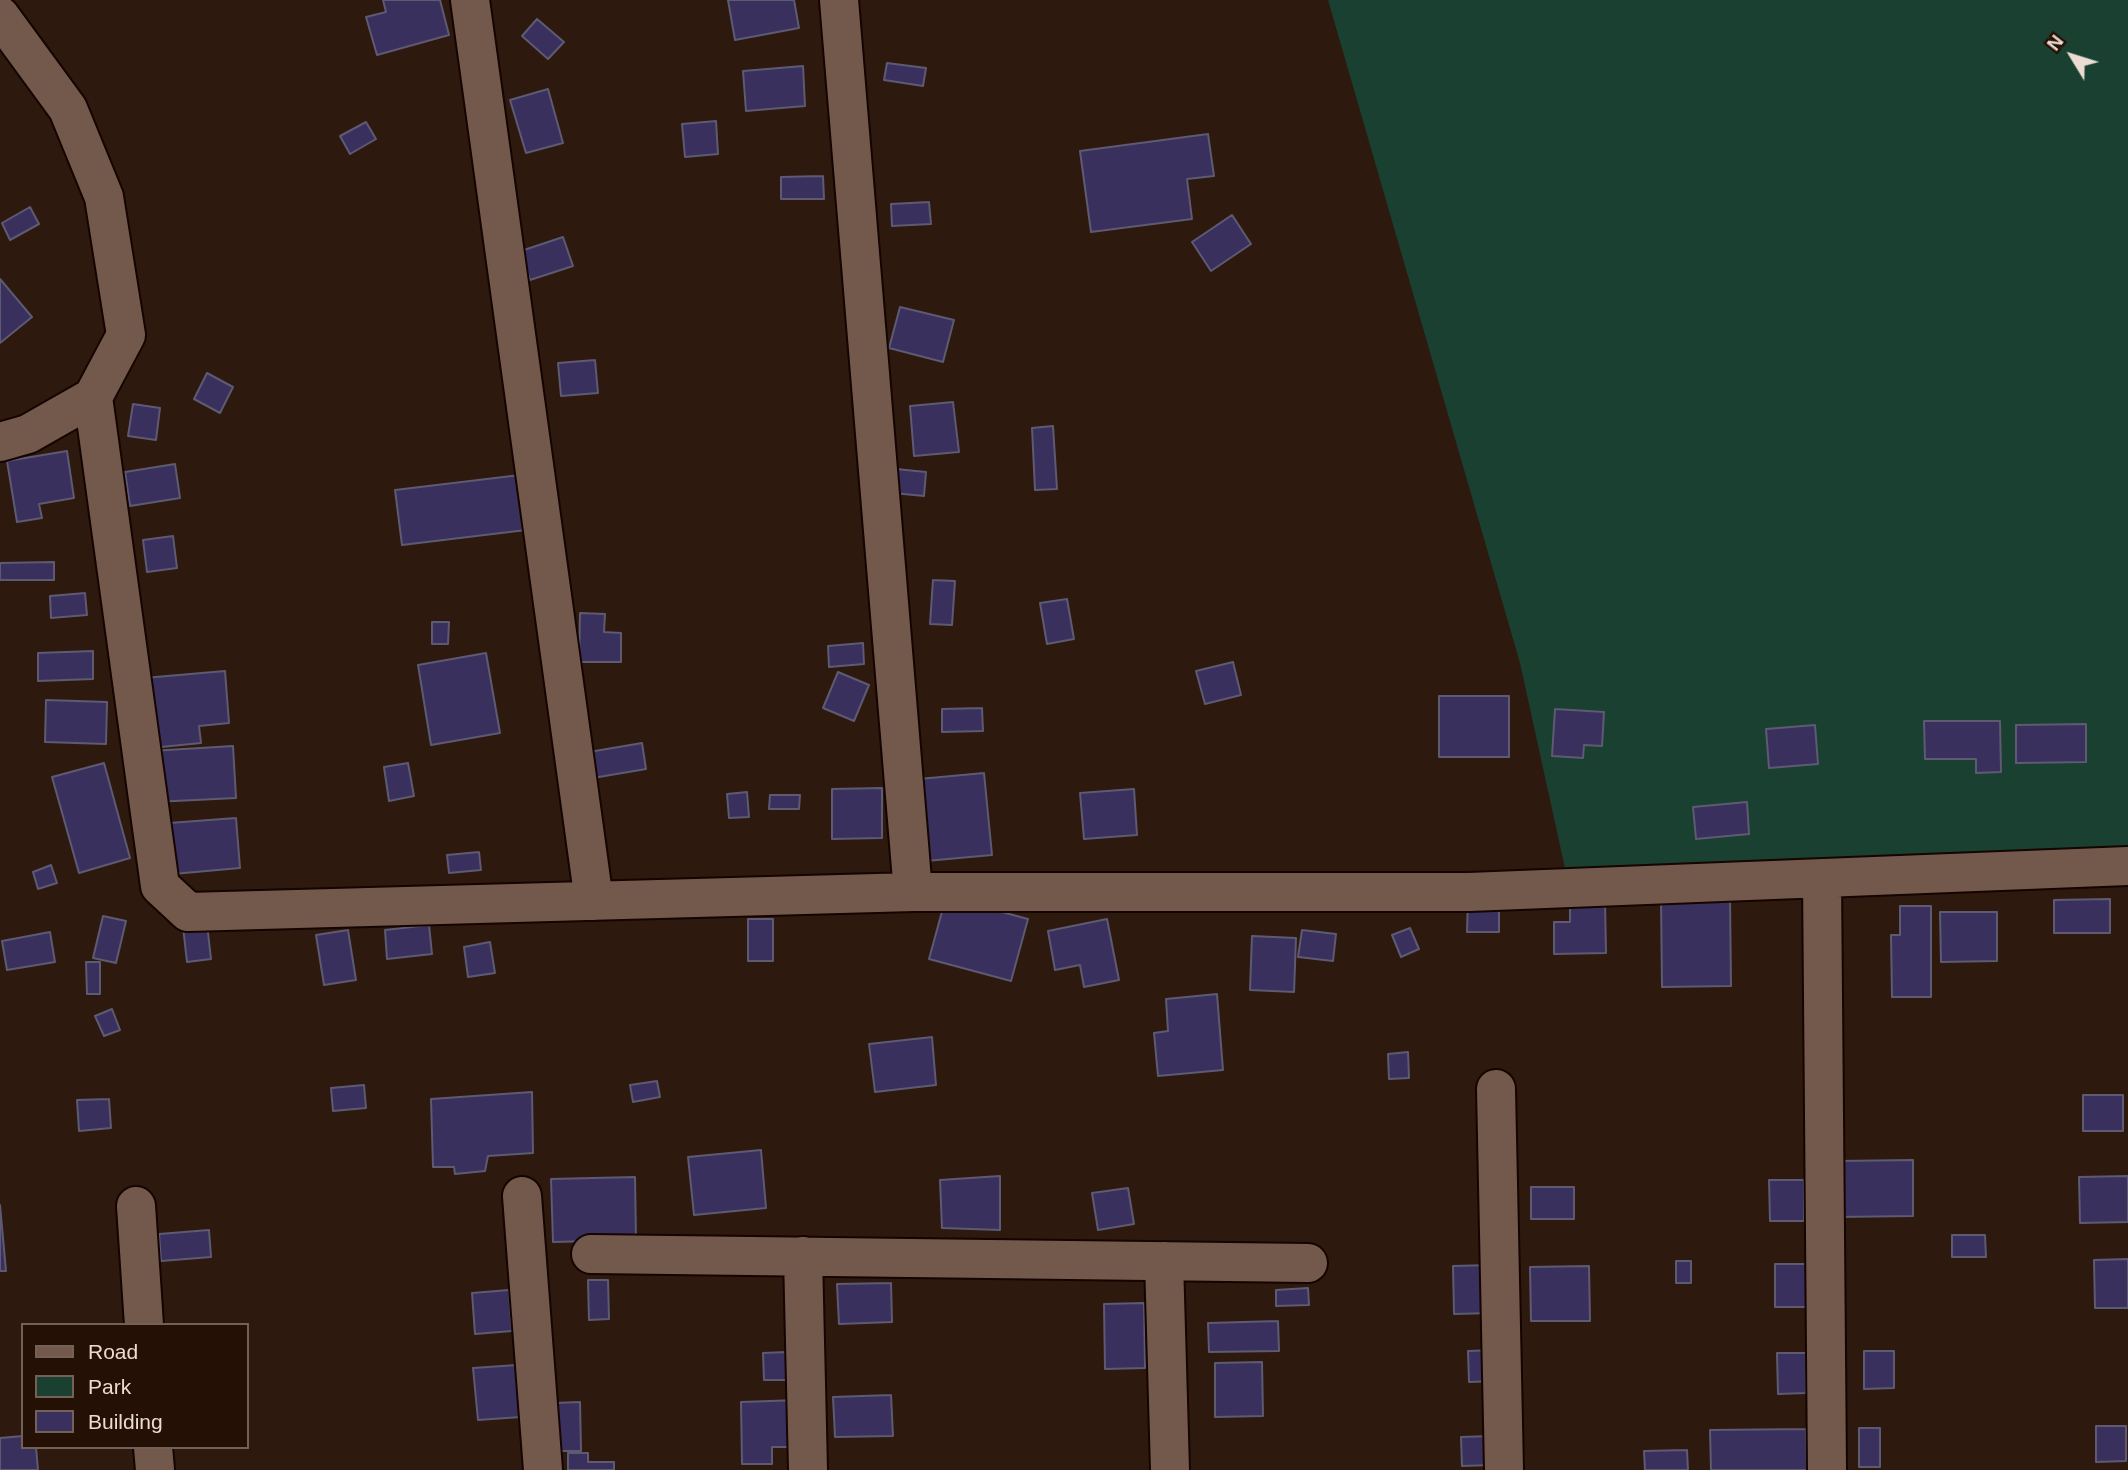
<!DOCTYPE html>
<html>
<head>
<meta charset="utf-8">
<style>
	body { margin:0 }
	#map { position:relative; width:2128px; height:1470px; overflow:hidden; background:#2e190e; font-family:Arial,sans-serif }
	canvas { display:block }
	.legend { position:absolute; left:21px; top:1323px; width:228px; height:126px; box-sizing:border-box; background:#241005; border:2px solid #736157; margin:0; padding:9px 12px; list-style:none; font-size:21px; color:#eadbd3 }
	.legend li { display:flex; align-items:center; gap:14px; height:35px }
	.legend b { width:35px; border:2px solid #736157 }
	.north { position:absolute; left:2037px; top:21px; width:70px; height:70px; -webkit-text-stroke:5px #241005; paint-order:stroke; rotate:308deg; font-size:19px; font-weight:700; line-height:28px; text-align:center; color:#eadbd3 }
	.north::after { content:''; display:block; margin:auto; width:24px; height:32px; background:#eadbd3; clip-path:polygon(50% 0,100% 100%,50% 72%,0 100%) }
</style>
</head>
<body>
<div id="map">
<canvas width="2128" height="1470"></canvas>
<ul class="legend">
<li><b style="height:9px;background:#72594c"></b>Road</li>
<li><b style="height:19px;background:#194030"></b>Park</li>
<li><b style="height:19px;background:#39305e"></b>Building</li>
</ul>
<div class="north">N</div>
</div>
<script>
const ctx = document.querySelector('canvas').getContext('2d');
ctx.lineJoin = 'round';
function fillPath(path, color) {
  ctx.fillStyle = color;
  ctx.fill(path, 'evenodd');
}
function poly(rows) {
  const path = new Path2D();
  for (const r of rows) {
    path.moveTo(r[0], r[1]);
    for (let i = 2; i < r.length; i += 2) path.lineTo(r[i], r[i + 1]);
  }
  return path;
}
function trace(path, color, width, dash) {
  ctx.strokeStyle = color;
  ctx.lineWidth = width;
  ctx.lineCap = dash ? 'butt' : 'round';
  ctx.setLineDash(dash || []);
  ctx.stroke(path);
}
const green = poly([
	[1328,0,2128,0,2128,854,1568,882,1520,663]
]);
const building = poly([
	[383,0,440,0,449,35,377,55,366,17,386,12,383,0],
	[728,0,794,0,799,28,735,40,728,0],
	[537,19,564,42,548,59,522,36,537,19],
	[887,63,926,68,923,86,884,80,887,63],
	[803,66,805,106,746,111,743,71,803,66],
	[548,89,563,143,526,153,510,100,548,89],
	[716,121,718,154,685,157,682,124,716,121],
	[366,122,376,139,350,154,340,136,366,122],
	[1208,134,1214,176,1187,179,1192,219,1091,232,1080,151,1208,134],
	[823,176,824,199,781,199,781,177,823,176],
	[929,202,931,224,892,226,891,204,929,202],
	[30,207,39,224,10,240,2,223,30,207],
	[1232,215,1251,244,1211,271,1192,242,1232,215],
	[563,237,573,266,530,280,521,251,563,237],
	[0,279,32,317,0,343,0,279],
	[900,307,954,320,943,362,889,348,900,307],
	[595,360,598,393,561,396,558,363,595,360],
	[207,373,233,387,220,413,194,399,207,373],
	[953,402,959,452,914,456,910,406,953,402],
	[133,404,160,408,156,440,128,436,133,404],
	[1053,426,1057,489,1035,490,1032,428,1053,426],
	[67,451,74,498,39,504,42,518,17,522,7,461,67,451],
	[175,464,180,498,130,506,125,472,175,464],
	[896,469,926,472,924,496,893,493,896,469],
	[520,475,526,530,402,545,395,490,520,475],
	[173,536,177,568,147,572,143,540,173,536],
	[54,562,54,580,0,580,0,563,54,562],
	[933,580,955,581,952,625,930,624,933,580],
	[85,593,87,615,51,618,50,596,85,593],
	[1067,599,1074,639,1047,644,1040,603,1067,599],
	[580,613,605,614,604,632,621,633,621,662,579,662,580,613],
	[432,622,449,622,448,644,432,644,432,622],
	[863,643,864,664,829,667,828,646,863,643],
	[93,651,93,679,38,681,38,653,93,651],
	[486,653,500,733,431,745,418,665,486,653],
	[1233,662,1241,695,1205,704,1196,671,1233,662],
	[225,671,229,723,199,726,201,743,151,748,144,678,225,671],
	[838,672,869,685,854,721,823,708,838,672],
	[1439,696,1509,696,1509,757,1439,757,1439,696],
	[46,700,107,702,106,744,45,742,46,700],
	[982,708,983,731,942,732,942,709,982,708],
	[1555,709,1604,712,1602,746,1584,745,1583,758,1552,756,1555,709],
	[1924,721,2000,721,2001,772,1976,773,1976,759,1925,759,1924,721],
	[2086,724,2086,762,2016,763,2016,725,2086,724],
	[1815,725,1818,764,1769,768,1766,729,1815,725],
	[642,743,646,769,593,778,589,752,642,743],
	[233,746,236,798,154,802,151,751,233,746],
	[104,763,130,858,79,873,52,777,104,763],
	[408,763,414,796,389,801,384,767,408,763],
	[984,773,992,855,926,861,919,779,984,773],
	[882,788,882,838,832,839,832,789,882,788],
	[1134,789,1137,835,1084,839,1080,793,1134,789],
	[747,792,749,817,729,818,727,794,747,792],
	[770,795,800,795,799,809,769,809,770,795],
	[1747,802,1749,834,1696,839,1693,807,1747,802],
	[236,818,240,868,173,874,169,823,236,818],
	[479,852,481,870,449,873,447,855,479,852],
	[51,865,57,883,38,889,33,872,51,865],
	[1468,896,1499,896,1499,932,1467,932,1468,896],
	[946,897,1028,919,1011,981,929,959,946,897],
	[1661,898,1730,898,1731,986,1662,987,1661,898],
	[2110,899,2110,933,2054,933,2054,900,2110,899],
	[1605,900,1606,953,1554,954,1554,922,1570,922,1570,901,1605,900],
	[1900,906,1931,906,1931,997,1892,997,1891,935,1900,935,1900,906],
	[1940,912,1997,912,1997,961,1941,962,1940,912],
	[206,915,211,959,187,962,182,918,206,915],
	[103,916,126,921,116,963,93,958,103,916],
	[748,919,773,919,773,961,748,961,748,919],
	[1107,919,1119,980,1084,987,1080,965,1055,970,1048,931,1107,919],
	[429,925,432,954,387,959,385,930,429,925],
	[1410,928,1419,949,1401,957,1392,935,1410,928],
	[348,930,356,980,324,985,316,935,348,930],
	[1302,930,1336,934,1333,961,1298,957,1302,930],
	[50,932,55,962,7,970,2,941,50,932],
	[1252,936,1296,938,1294,992,1250,990,1252,936],
	[490,942,495,973,468,977,464,947,490,942],
	[86,962,100,962,100,994,87,994,86,962],
	[1217,994,1223,1070,1158,1076,1154,1033,1168,1031,1166,999,1217,994],
	[112,1009,120,1030,104,1036,95,1016,112,1009],
	[932,1037,936,1085,875,1092,869,1044,932,1037],
	[1408,1052,1409,1078,1389,1079,1388,1054,1408,1052],
	[657,1081,660,1097,633,1102,630,1085,657,1081],
	[364,1085,366,1108,333,1111,331,1088,364,1085],
	[532,1092,533,1153,488,1156,485,1171,455,1174,454,1167,433,1167,431,1099,532,1092],
	[2083,1095,2123,1095,2123,1131,2083,1131,2083,1095],
	[109,1099,111,1128,79,1131,77,1100,109,1099],
	[761,1150,766,1208,694,1215,688,1157,761,1150],
	[1913,1160,1913,1216,1837,1217,1837,1161,1913,1160],
	[1000,1176,1000,1230,942,1228,940,1180,1000,1176],
	[2128,1176,2128,1222,2080,1223,2079,1177,2128,1176],
	[635,1177,636,1240,553,1242,551,1179,635,1177],
	[1769,1180,1804,1180,1804,1221,1770,1221,1769,1180],
	[1531,1187,1574,1187,1574,1219,1531,1219,1531,1187],
	[1128,1188,1134,1224,1098,1230,1092,1193,1128,1188],
	[0,1205,6,1271,0,1271,0,1205],
	[209,1230,211,1257,161,1261,159,1234,209,1230],
	[1952,1235,1985,1235,1986,1257,1952,1257,1952,1235],
	[2128,1259,2128,1308,2095,1308,2094,1260,2128,1259],
	[1676,1261,1691,1261,1691,1283,1676,1283,1676,1261],
	[1775,1264,1808,1264,1808,1307,1775,1307,1775,1264],
	[1492,1265,1493,1313,1454,1314,1453,1266,1492,1265],
	[1589,1266,1590,1321,1531,1321,1530,1267,1589,1266],
	[588,1280,608,1280,609,1319,589,1320,588,1280],
	[891,1283,892,1322,839,1324,837,1284,891,1283],
	[1308,1288,1309,1305,1276,1306,1276,1290,1308,1288],
	[509,1290,512,1331,475,1334,472,1293,509,1290],
	[1144,1303,1145,1368,1105,1369,1104,1304,1144,1303],
	[1278,1321,1279,1351,1209,1352,1208,1323,1278,1321],
	[1496,1350,1497,1381,1469,1382,1468,1351,1496,1350],
	[1864,1351,1894,1351,1894,1388,1864,1389,1864,1351],
	[787,1352,787,1380,764,1380,763,1353,787,1352],
	[1777,1353,1806,1353,1806,1393,1778,1394,1777,1353],
	[1262,1362,1263,1416,1215,1417,1215,1363,1262,1362],
	[517,1365,521,1417,478,1420,473,1368,517,1365],
	[891,1395,893,1436,835,1437,833,1397,891,1395],
	[799,1400,800,1447,772,1447,772,1464,742,1464,741,1402,799,1400],
	[580,1402,581,1451,555,1451,554,1403,580,1402],
	[2096,1426,2126,1426,2126,1461,2096,1462,2096,1426],
	[1859,1428,1880,1428,1880,1467,1859,1467,1859,1428],
	[1806,1429,1807,1470,1711,1470,1710,1430,1806,1429],
	[23,1436,23,1447,36,1447,38,1470,0,1470,0,1438,23,1436],
	[1491,1436,1492,1465,1462,1466,1461,1437,1491,1436],
	[1687,1450,1688,1470,1645,1470,1644,1451,1687,1450],
	[568,1453,588,1453,588,1462,614,1462,614,1470,568,1470,568,1453]
]);
const minor = poly([
	[470,0,594,901],
	[839,0,913,892],
	[0,16,68,109,104,197,126,335,93,397,28,434,0,442],
	[93,397,160,886,188,912,913,892,1469,892,2128,866],
	[1822,878,1827,1470],
	[1496,1089,1504,1470],
	[522,1196,543,1470],
	[136,1206,144,1325],
	[591,1254,1308,1263],
	[803,1256,808,1470],
	[1164,1261,1170,1470],
	[153,1447,155,1470]
]);
fillPath(green, '#194030');
fillPath(building, '#39305e');
trace(building, '#5d5a72', 2);
trace(minor, '#150400', 42);
trace(minor, '#72594c', 38);
</script>
</body>
</html>
